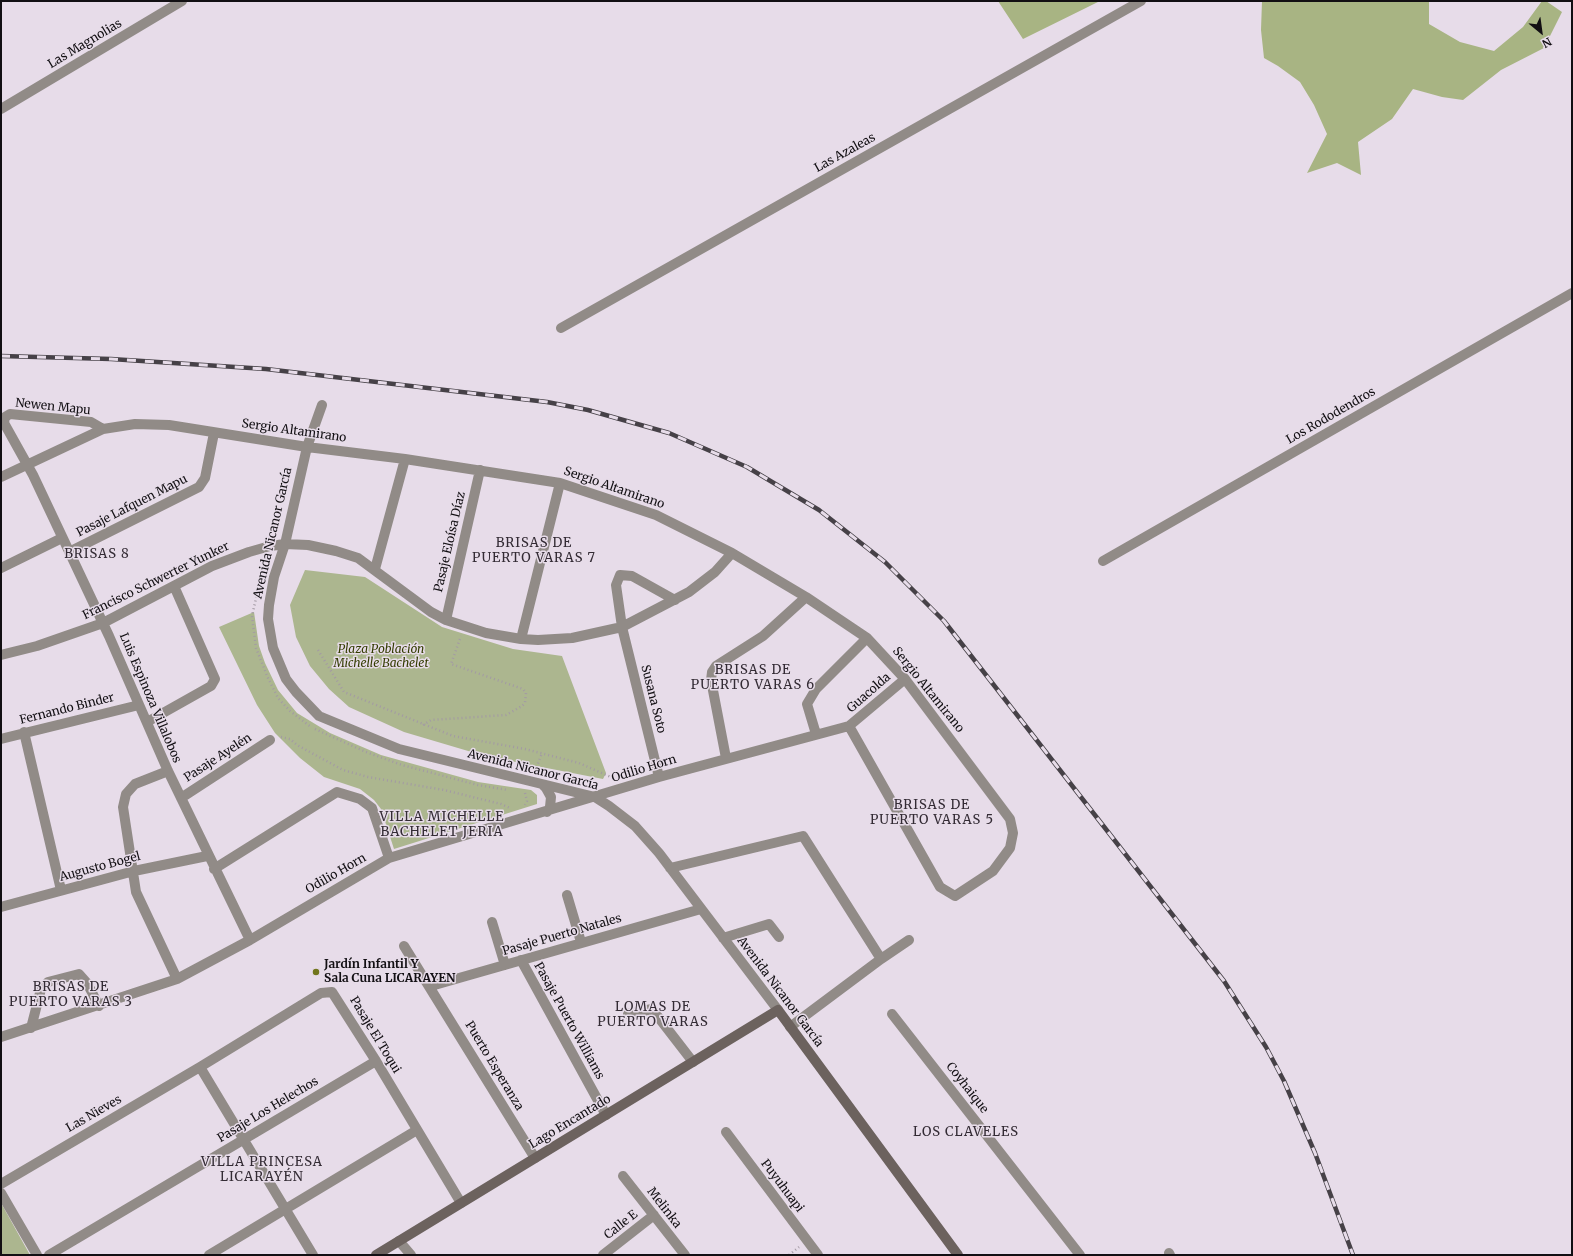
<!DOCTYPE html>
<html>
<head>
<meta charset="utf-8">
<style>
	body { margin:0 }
	#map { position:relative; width:1573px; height:1256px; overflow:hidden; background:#e7dce9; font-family:Merriweather,serif }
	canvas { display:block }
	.frame { position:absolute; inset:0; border:2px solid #120f13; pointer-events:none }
	.north { position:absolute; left:1521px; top:12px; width:40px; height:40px; -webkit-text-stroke:3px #e7dce9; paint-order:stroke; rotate:151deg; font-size:11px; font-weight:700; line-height:16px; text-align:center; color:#120f13 }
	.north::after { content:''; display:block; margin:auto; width:14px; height:18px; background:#120f13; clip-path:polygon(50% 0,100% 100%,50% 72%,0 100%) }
</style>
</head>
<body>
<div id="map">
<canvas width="1573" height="1256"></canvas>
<div class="frame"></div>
<div class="north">N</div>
</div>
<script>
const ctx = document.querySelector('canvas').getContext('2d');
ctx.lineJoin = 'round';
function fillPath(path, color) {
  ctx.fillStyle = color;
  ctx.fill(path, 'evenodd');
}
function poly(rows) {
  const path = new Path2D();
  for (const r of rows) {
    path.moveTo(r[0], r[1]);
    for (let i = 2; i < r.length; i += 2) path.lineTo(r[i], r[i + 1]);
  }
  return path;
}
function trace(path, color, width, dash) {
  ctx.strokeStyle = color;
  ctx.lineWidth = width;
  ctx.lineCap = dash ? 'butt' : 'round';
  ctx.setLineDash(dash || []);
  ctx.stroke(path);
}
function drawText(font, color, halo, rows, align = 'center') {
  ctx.font = font + ' Merriweather,serif';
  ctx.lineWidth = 3;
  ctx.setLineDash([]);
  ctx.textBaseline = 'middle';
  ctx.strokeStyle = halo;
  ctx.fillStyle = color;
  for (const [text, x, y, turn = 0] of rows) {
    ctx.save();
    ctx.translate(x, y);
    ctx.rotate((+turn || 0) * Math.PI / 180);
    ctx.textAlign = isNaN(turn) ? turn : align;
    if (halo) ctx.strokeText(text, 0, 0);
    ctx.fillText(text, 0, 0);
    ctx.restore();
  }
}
const green = poly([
	[305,570,365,577,442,627,513,649,562,656,606,773,603,779,485,756,404,732,349,707,329,689,310,666,296,637,290,605],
	[254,612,259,646,265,663,278,690,297,713,330,733,381,755,478,782,531,790,537,795,537,804,394,849,381,809,374,800,360,789,324,777,300,758,275,733,257,705,219,627],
	[1,1203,30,1255,1,1255]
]);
const forest = poly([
	[998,1,1100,1,1023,39],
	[1262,1,1429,1,1429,24,1460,42,1494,51,1523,27,1542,1,1546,1,1562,12,1544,48,1501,70,1463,100,1442,97,1413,89,1392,119,1358,142,1361,175,1337,163,1307,173,1327,134,1314,105,1300,82,1278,66,1264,58,1261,30]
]);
const path = poly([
	[260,581,252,616,256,648,268,678,278,698,290,711,311,727],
	[318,650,344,692,453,736,525,749,579,763,613,778],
	[423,725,431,720,506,715,522,706,525,703,526,693,523,689,451,664,461,636],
	[315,729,366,752,402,765,478,785,508,790],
	[281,737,290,739,297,745,343,770,368,777,444,790,501,804,510,808],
	[535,771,542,753],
	[525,793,527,801,525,805],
	[789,1255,799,1247]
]);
const street = poly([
	[1,109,182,1],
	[561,328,1141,1],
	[322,405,307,447,285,544,274,577,269,605,268,619,273,648,286,679,296,692,319,716,399,749,595,797,609,806,635,826,659,853,778,1010],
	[103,429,91,422,10,414,5,417,4,423,33,475,109,636,168,771,250,940],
	[1,477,103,429,135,424,169,425,307,447,405,459,560,483,656,515,732,553,806,597,867,638,905,679,1010,819,1013,833,1010,848,993,871,955,896,940,887,849,726,659,777,389,858,250,940,177,979,1,1037],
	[69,552,199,487,205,478,214,433],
	[1103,561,1572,293],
	[1,568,62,538],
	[375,569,405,459],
	[446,620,480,470],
	[521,639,560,483],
	[1,655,37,646,103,623,212,566,249,552,270,546,285,544,308,545,336,551,358,558,431,612,446,620,486,633,521,639,538,640,572,638,622,627,689,592,715,572,732,553],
	[147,722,211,686,215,679,174,586],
	[849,726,905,679],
	[24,732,61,890],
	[816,734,807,704,816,689,867,638],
	[1,739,139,705],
	[726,758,711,680,712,672,716,666,763,636,806,597],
	[168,771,135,784,126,794,123,807,136,892,177,979],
	[659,777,622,627,616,585,620,575,632,576,675,600],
	[543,785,546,788,551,797,550,807,547,812],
	[181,798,270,740],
	[670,868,803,836,881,959,790,1027],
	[214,869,337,792,360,799,372,808,389,858],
	[567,895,581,942],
	[1,907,134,871,207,856],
	[492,922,505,965],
	[723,938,769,924,779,937],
	[404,946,535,1158],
	[881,959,909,940],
	[521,960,606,1115],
	[431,986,701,909],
	[628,1014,652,1009,693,1062],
	[892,1014,1080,1255],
	[31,1028,41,989,48,982,79,974,87,983,99,1006],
	[200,1067,313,1255],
	[726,1132,818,1255],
	[623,1176,685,1255],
	[1,1184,200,1067,321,993,332,992,376,1061,461,1203],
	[1,1193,37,1255],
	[399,1241,411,1255],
	[1169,1253,1170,1255],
	[49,1255,376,1061],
	[209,1255,417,1130],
	[603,1255,654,1215]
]);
const secondary = poly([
	[376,1255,778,1010,958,1255]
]);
const rail = poly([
	[1,356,111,359,266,369,547,402,588,410,669,433,747,467,819,510,885,562,944,621,1224,981,1266,1047,1284,1081,1315,1153,1353,1255]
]);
const markers = [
	[316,972,4,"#71751c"]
];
const streetNames = [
	["Las Magnolias",85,44,-31],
	["Las Azaleas",845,153,-29],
	["Newen Mapu",53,407,6],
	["Los Rododendros",1331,416,-30],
	["Sergio Altamirano",294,431,8],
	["Sergio Altamirano",614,488,19],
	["Pasaje Lafquen Mapu",132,506,-27],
	["Avenida Nicanor García",273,533,-77],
	["Pasaje Eloísa Díaz",450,542,-77],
	["Francisco Schwerter Yunker",156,581,-26],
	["Sergio Altamirano",928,690,51],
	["Guacolda",869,693,-41],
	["Luis Espinoza Villalobos",150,698,67],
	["Susana Soto",653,699,76],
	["Fernando Binder",67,709,-14],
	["Pasaje Ayelén",218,758,-33],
	["Odilio Horn",644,769,-17],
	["Avenida Nicanor García",533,770,14],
	["Augusto Bogel",100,867,-15],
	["Odilio Horn",336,874,-30],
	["Pasaje Puerto Natales",562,935,-16],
	["Avenida Nicanor García",780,992,53],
	["Pasaje Puerto Williams",569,1021,61],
	["Pasaje El Toqui",375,1035,59],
	["Puerto Esperanza",494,1066,59],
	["Coyhaique",967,1088,52],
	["Pasaje Los Helechos",268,1110,-31],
	["Las Nieves",94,1114,-30],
	["Lago Encantado",570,1122,-31],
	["Puyuhuapi",782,1186,53],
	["Melinka",664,1208,52],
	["Calle E",621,1225,-38]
];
const parkNames = [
	["Plaza Población",381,650],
	["Michelle Bachelet",381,664]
];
const poiNames = [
	["Jardín Infantil Y",324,965],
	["Sala Cuna LICARAYEN",324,979]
];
const neighbourhoodNames = [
	["BRISAS DE",534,543],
	["PUERTO VARAS 7",534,558],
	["BRISAS 8",97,554],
	["BRISAS DE",753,670],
	["PUERTO VARAS 6",753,685],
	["BRISAS DE",932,805],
	["PUERTO VARAS 5",932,820],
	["VILLA MICHELLE",442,817],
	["BACHELET JERIA",442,832],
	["BRISAS DE",71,987],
	["PUERTO VARAS 3",71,1002],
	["LOMAS DE",653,1007],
	["PUERTO VARAS",653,1022],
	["LOS CLAVELES",966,1132],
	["VILLA PRINCESA",262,1162],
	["LICARAYÉN",262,1177]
];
fillPath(green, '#acb68f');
fillPath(forest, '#a8b483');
trace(path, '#a39aa4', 2.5, [1, 3]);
trace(street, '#918b87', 10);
trace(secondary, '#6c625e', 10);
trace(rail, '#464147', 4.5);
trace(rail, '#e7dce9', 3, [9]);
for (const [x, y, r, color] of markers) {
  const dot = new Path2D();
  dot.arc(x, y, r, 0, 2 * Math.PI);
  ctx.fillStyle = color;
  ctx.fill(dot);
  trace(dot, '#e7dce9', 1.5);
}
drawText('12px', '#120f13', '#e7dce9', streetNames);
drawText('italic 12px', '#343d02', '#e7dce9', parkNames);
drawText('bold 12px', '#120f13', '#e7dce9', poiNames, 'left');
ctx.letterSpacing = '1px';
drawText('13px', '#332b34', '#e7dce9', neighbourhoodNames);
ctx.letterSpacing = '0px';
</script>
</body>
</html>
